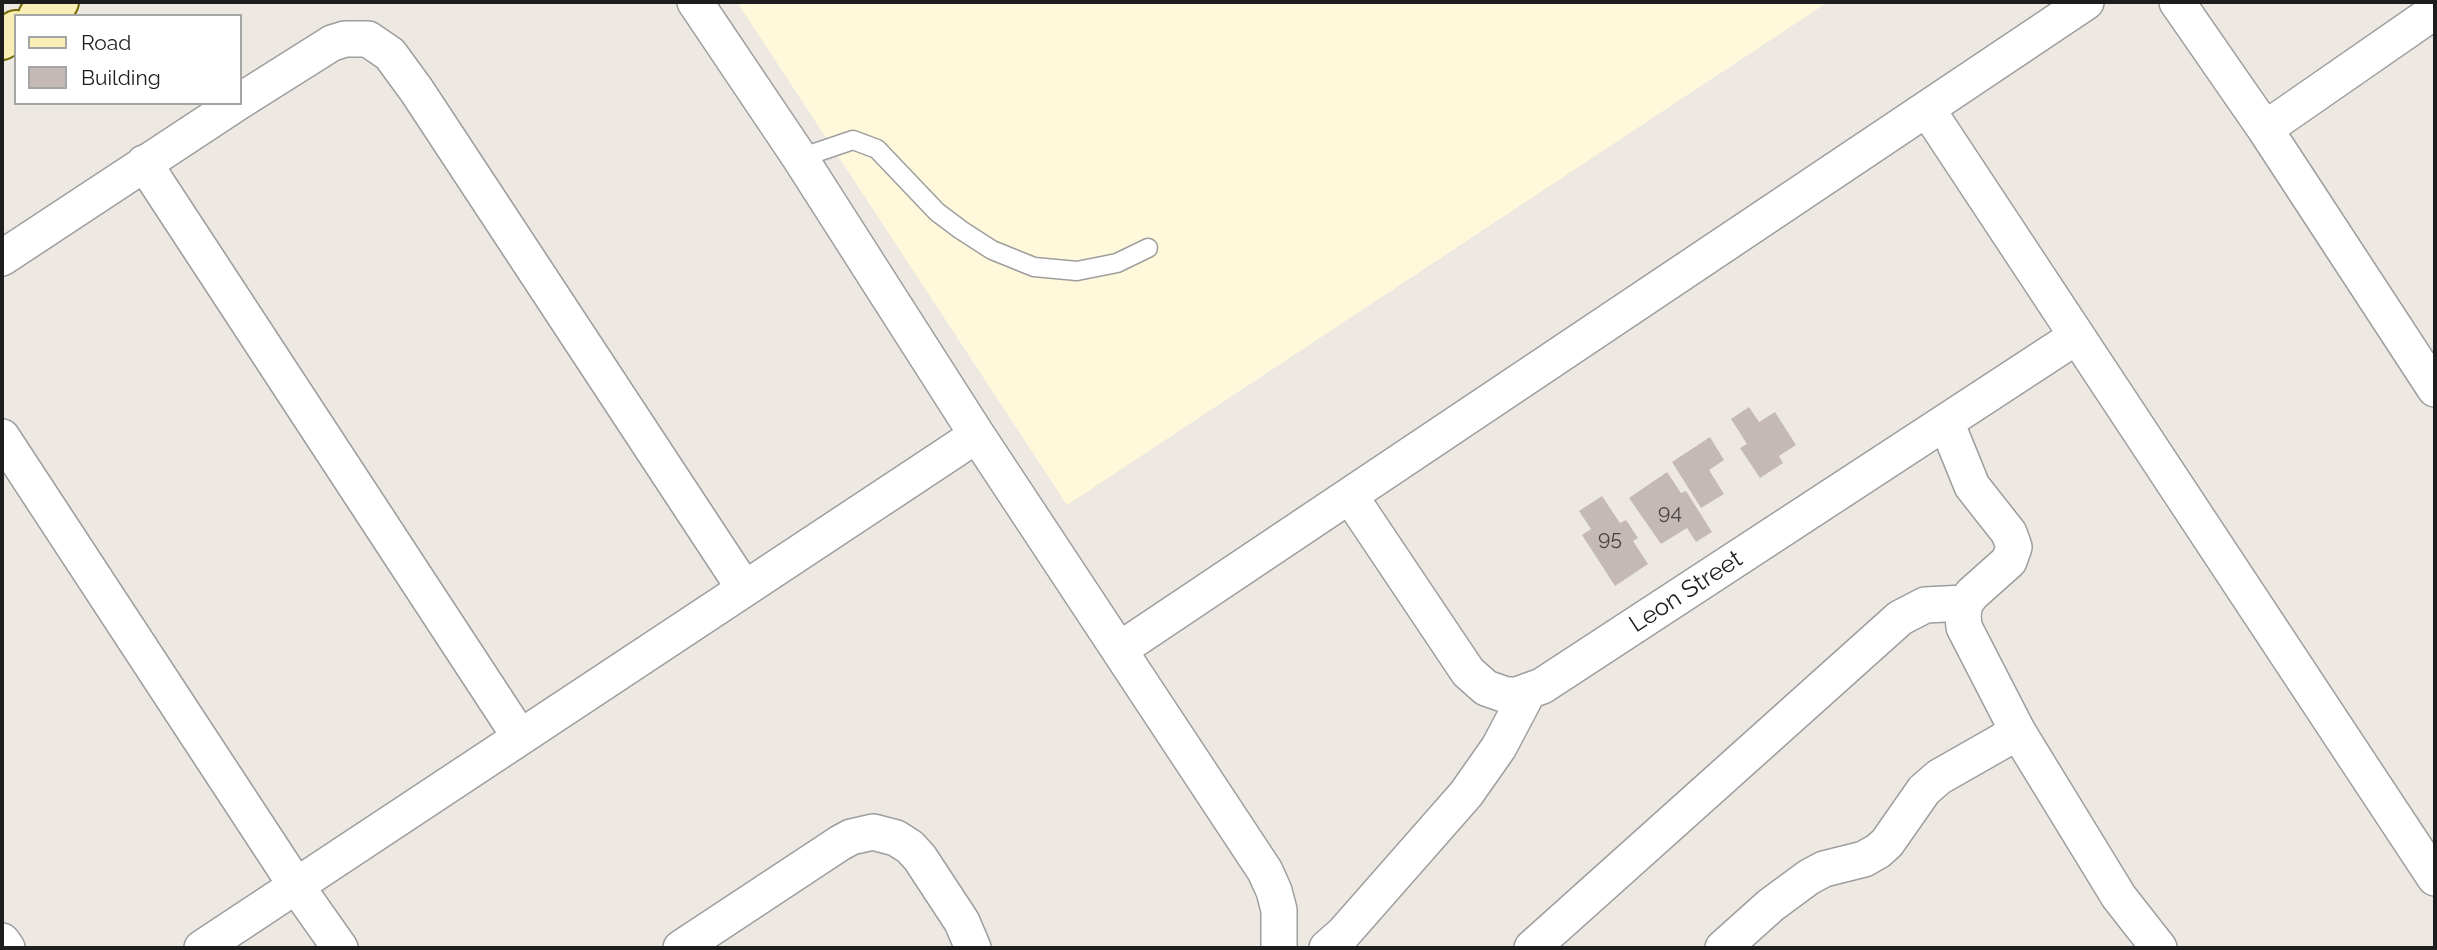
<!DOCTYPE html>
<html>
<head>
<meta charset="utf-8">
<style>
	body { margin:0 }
	#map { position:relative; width:2437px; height:950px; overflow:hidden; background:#eee8e2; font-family:Raleway,sans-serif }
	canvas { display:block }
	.frame { position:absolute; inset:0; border:4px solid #1d1d1d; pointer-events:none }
	.legend { position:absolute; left:14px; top:14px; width:228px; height:91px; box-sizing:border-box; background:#fff; border:2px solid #a5a5a5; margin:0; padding:9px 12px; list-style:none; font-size:21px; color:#1d1d1d }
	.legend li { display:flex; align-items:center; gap:14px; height:35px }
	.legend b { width:35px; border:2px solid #a5a5a5 }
</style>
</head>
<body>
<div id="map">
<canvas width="2437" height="950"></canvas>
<div class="frame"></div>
<ul class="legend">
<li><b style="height:9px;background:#f9efb5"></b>Road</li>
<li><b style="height:19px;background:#c5b9b6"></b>Building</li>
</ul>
</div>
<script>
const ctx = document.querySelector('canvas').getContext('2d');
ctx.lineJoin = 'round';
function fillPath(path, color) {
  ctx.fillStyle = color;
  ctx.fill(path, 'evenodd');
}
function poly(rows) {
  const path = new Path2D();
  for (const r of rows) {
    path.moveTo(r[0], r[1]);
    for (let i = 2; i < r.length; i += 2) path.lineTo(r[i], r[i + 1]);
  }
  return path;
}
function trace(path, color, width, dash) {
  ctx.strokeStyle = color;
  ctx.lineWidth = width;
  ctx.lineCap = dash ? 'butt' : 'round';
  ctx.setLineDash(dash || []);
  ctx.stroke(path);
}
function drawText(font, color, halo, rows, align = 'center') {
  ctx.font = font + ' Raleway,sans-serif';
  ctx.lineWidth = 5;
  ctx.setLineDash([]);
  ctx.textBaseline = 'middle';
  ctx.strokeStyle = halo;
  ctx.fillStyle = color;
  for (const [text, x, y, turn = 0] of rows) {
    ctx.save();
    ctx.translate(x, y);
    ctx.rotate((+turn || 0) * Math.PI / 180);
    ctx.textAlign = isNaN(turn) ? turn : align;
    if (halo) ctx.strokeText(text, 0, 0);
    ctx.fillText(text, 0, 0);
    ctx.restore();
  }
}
const education = poly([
	[737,2,1828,2,1067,505]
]);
const building = poly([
	[1749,407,1759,422,1775,412,1796,445,1779,456,1783,463,1760,478,1740,448,1747,444,1731,419],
	[1710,437,1724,460,1709,470,1724,494,1701,508,1672,462],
	[1667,472,1681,493,1686,491,1712,532,1696,542,1687,528,1661,544,1629,498],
	[1602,496,1620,523,1626,520,1638,538,1633,541,1648,564,1615,586,1582,535,1591,529,1579,511]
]);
const service = poly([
	[800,158,853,140,877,149,937,212,961,230,992,250,1034,267,1077,271,1117,263,1148,248]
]);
const minor = poly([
	[695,2,800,158,977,435,1265,871,1274,891,1279,910,1279,948],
	[2177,2,2265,129,2435,389],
	[240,101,332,43,345,39,368,39,390,54,417,91,744,588],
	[1927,109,2435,878],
	[2265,129,2435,11],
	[144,163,520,737],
	[2,258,237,103],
	[1946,422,1972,486,2009,533,2014,547,2009,561,1972,594,1965,603,1963,615,1964,627,2018,732,2119,897,2159,948],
	[2,437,297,887,340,948],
	[1350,496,1468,672,1486,688,1506,695,1517,695,1542,686,2077,336],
	[1119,650,2086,2],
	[2,941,7,948],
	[202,948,977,435],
	[681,948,840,843,851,837,873,832,896,838,910,847,920,858,962,922,973,948],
	[1327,948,1343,934,1466,794,1499,747,1528,692],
	[1532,948,1900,618,1925,605,1965,603],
	[1723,948,1771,905,1809,877,1824,869,1864,859,1878,851,1887,843,1924,790,1939,777,2018,732]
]);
const secondary = poly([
	[38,16,59,2],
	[2,40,16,30]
]);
const numberNames = [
	["94",1670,513],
	["95",1610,539]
];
const streetNames = [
	["Leon Street",1686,592,-33]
];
fillPath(education, '#fff8da');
fillPath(building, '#c5b9b6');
trace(service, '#9e9e9e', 21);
trace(minor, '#9e9e9e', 38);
trace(secondary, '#726805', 42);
trace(service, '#fff', 18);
trace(minor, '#fff', 35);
trace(secondary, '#f9efb5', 38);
drawText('21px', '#474443', null, numberNames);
drawText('24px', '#1d1d1d', '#fff', streetNames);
</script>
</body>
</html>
